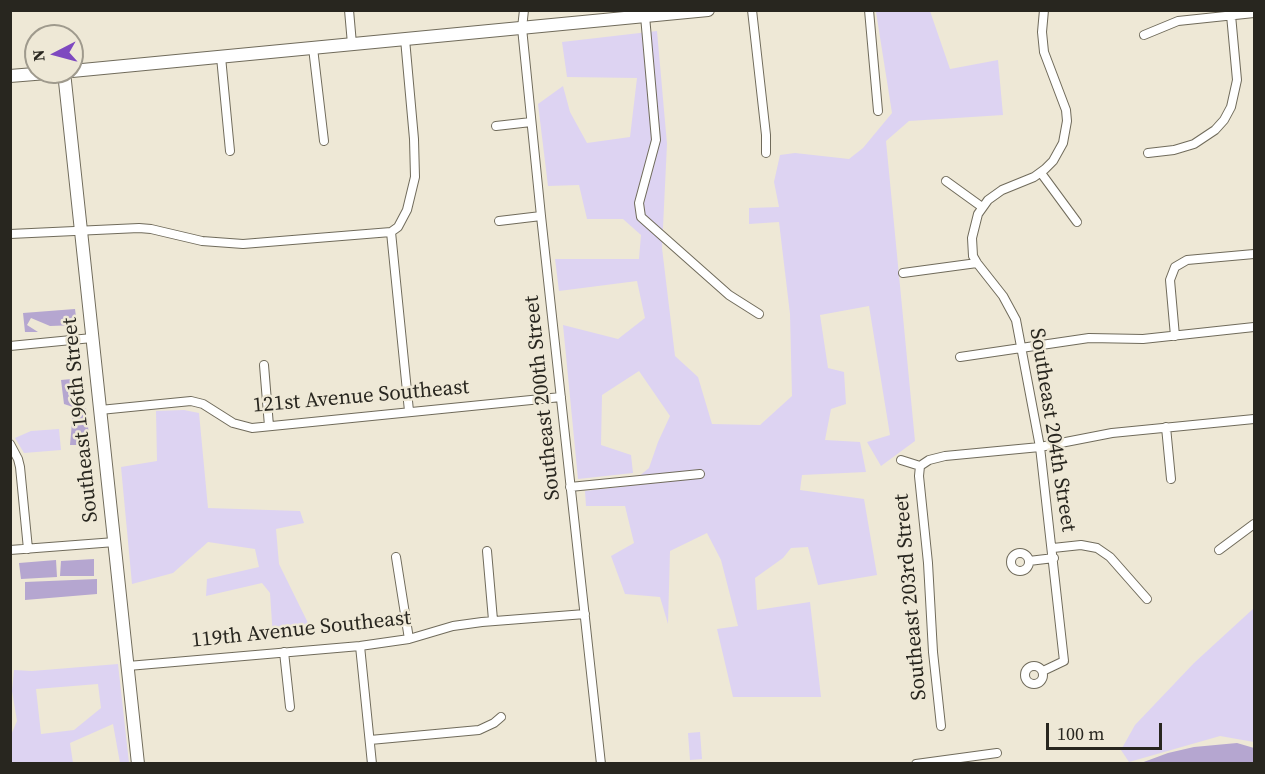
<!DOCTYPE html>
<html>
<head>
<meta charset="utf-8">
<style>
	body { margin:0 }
	#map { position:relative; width:1265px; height:774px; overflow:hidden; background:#eee8d6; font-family:"Source Serif 4",serif }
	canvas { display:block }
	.frame { position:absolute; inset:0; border:12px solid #28261f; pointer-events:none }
	.north { position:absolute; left:24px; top:24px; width:60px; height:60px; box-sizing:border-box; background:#eee8d6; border:2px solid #9f9a8d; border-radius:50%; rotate:264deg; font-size:16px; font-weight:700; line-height:24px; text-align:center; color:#28261f }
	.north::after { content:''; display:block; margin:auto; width:21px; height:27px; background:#7e49c0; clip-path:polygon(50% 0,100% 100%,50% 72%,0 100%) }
	.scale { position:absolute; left:1046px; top:723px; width:116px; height:27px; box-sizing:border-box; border:3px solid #28261f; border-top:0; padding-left:8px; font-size:18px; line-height:21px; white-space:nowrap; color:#28261f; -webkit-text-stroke:4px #eee8d6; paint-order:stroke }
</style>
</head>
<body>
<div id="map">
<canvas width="1265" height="774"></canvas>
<div class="frame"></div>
<div class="north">N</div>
<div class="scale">100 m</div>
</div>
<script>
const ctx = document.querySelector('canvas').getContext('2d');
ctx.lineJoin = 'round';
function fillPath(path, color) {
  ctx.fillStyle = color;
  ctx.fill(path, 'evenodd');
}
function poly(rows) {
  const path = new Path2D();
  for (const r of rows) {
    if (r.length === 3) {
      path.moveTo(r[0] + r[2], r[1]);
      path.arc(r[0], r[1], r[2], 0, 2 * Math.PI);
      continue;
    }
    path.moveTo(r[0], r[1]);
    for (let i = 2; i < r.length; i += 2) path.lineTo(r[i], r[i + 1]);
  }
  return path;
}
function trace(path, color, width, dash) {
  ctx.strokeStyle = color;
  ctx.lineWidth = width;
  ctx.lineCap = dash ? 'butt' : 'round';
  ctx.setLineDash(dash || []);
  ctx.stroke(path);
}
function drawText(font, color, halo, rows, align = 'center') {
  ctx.font = font + ' "Source Serif 4",serif';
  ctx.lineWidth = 5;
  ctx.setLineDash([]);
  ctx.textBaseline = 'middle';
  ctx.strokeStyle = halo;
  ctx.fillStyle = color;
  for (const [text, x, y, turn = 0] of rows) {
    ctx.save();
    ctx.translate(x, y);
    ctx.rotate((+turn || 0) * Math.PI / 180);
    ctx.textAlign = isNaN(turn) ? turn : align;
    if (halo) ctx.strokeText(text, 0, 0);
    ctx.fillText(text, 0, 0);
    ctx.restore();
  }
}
const green = poly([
	[889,10,930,11,950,69,998,60,1003,115,909,121,886,141,915,441,881,466,867,442,890,435,869,306,820,315,828,368,844,372,846,404,831,409,825,440,860,442,866,472,802,475,800,490,864,499,877,575,818,585,808,547,791,548,783,558,755,578,757,610,810,602,821,697,733,697,717,629,738,626,721,560,707,533,670,551,668,624,660,597,625,594,611,556,634,543,625,506,586,506,585,491,627,486,649,468,658,442,670,416,639,371,602,395,601,445,631,455,633,473,578,479,563,325,618,339,645,318,637,281,559,291,555,259,639,259,641,235,623,219,587,219,579,185,548,186,538,104,563,86,570,112,587,143,630,137,637,78,567,77,562,42,657,31,667,144,662,248,675,356,698,377,712,424,760,425,792,396,790,314,779,222,749,224,749,208,779,207,774,182,780,155,795,153,849,159,863,148,892,113,876,12],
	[184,410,199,413,208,508,300,511,304,523,276,529,279,564,308,623,273,638,270,593,262,583,206,596,207,579,259,567,255,549,208,542,173,573,132,584,121,467,157,461,156,411],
	[59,429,61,450,24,453,15,438,31,431],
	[1254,608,1254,742,1220,736,1129,762,1121,750,1135,725,1194,663],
	[118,664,129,763,120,763,113,724,70,743,73,763,11,763,11,735,17,721,12,691,14,670,32,671],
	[98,684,101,708,74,730,41,734,36,689],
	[700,732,702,759,690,760,688,733]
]);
const water = poly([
	[75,309,77,325,50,326,31,318,27,325,38,332,25,332,23,313],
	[82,378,85,404,73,407,64,404,61,380],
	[86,408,90,445,70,445,73,411],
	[94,559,94,576,60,576,61,561],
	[56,560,57,577,21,579,19,563],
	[97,579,97,594,25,600,25,582],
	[1237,743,1254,748,1254,763,1141,763,1168,753,1194,747]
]);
const street = poly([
	[349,10,352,44],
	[524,10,522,28,541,216,601,764],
	[752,10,766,135,766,153],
	[869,10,878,111],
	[645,16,656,140,639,203,641,217,729,295,759,314],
	[1144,35,1178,21,1254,13],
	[313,48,324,141],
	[221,57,230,151],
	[496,126,531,122],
	[1148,153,1174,150,1194,144,1215,130,1224,120,1231,107,1237,80,1231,15],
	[1041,173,1077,222],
	[946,181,982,207],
	[499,221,541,216],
	[391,232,398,227,407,210,415,177,414,139,405,39],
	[391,232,409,411],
	[10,234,139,228,151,229,202,241,243,244,391,232],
	[903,273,977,263],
	[1175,336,1170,280,1175,267,1187,260,1254,254],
	[10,346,92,338],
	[960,357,1089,338,1143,339,1254,327],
	[264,365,269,426],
	[100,410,191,401,203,404,233,423,252,428,561,397],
	[1166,427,1171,479],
	[10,444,18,459,20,467,28,549],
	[901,460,920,466,929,460,945,456,1040,447,1112,433,1254,419],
	[920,466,919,476,928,563,933,652,941,726],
	[570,487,700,474],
	[1053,548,1081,545,1097,548,1110,557,1147,599],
	[10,550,115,542],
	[1219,550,1254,524],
	[487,551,493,620],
	[1020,562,9],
	[396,557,409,639],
	[1029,561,1054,558],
	[360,646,372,764],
	[284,652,290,707],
	[1034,675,9],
	[128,666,360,646,409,639,453,626,482,622,585,614],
	[1043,671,1064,661,1040,447,1016,320,1003,296,977,263,973,256,972,238,978,214,988,200,1002,190,1034,177,1045,169,1053,161,1063,143,1067,121,1066,110,1044,52,1042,32,1044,10],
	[370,740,479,730,494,723,501,717],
	[916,764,997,753]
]);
const secondary = poly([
	[72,71,708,10],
	[64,72,138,764],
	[10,76,59,72]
]);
const streetNames = [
	["121st Avenue Southeast",361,397,-5],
	["Southeast 200th Street",543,398,-96],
	["Southeast 196th Street",81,420,-96],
	["Southeast 204th Street",1052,430,81],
	["Southeast 203rd Street",911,597,-95],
	["119th Avenue Southeast",301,630,-6]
];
fillPath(green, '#ddd3f2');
fillPath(water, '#b5a6d0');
trace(street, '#706b5b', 10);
trace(secondary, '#706b5b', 14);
trace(street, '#fff', 8);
trace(secondary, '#fff', 12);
drawText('21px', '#28261f', '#eee8d6', streetNames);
</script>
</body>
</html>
